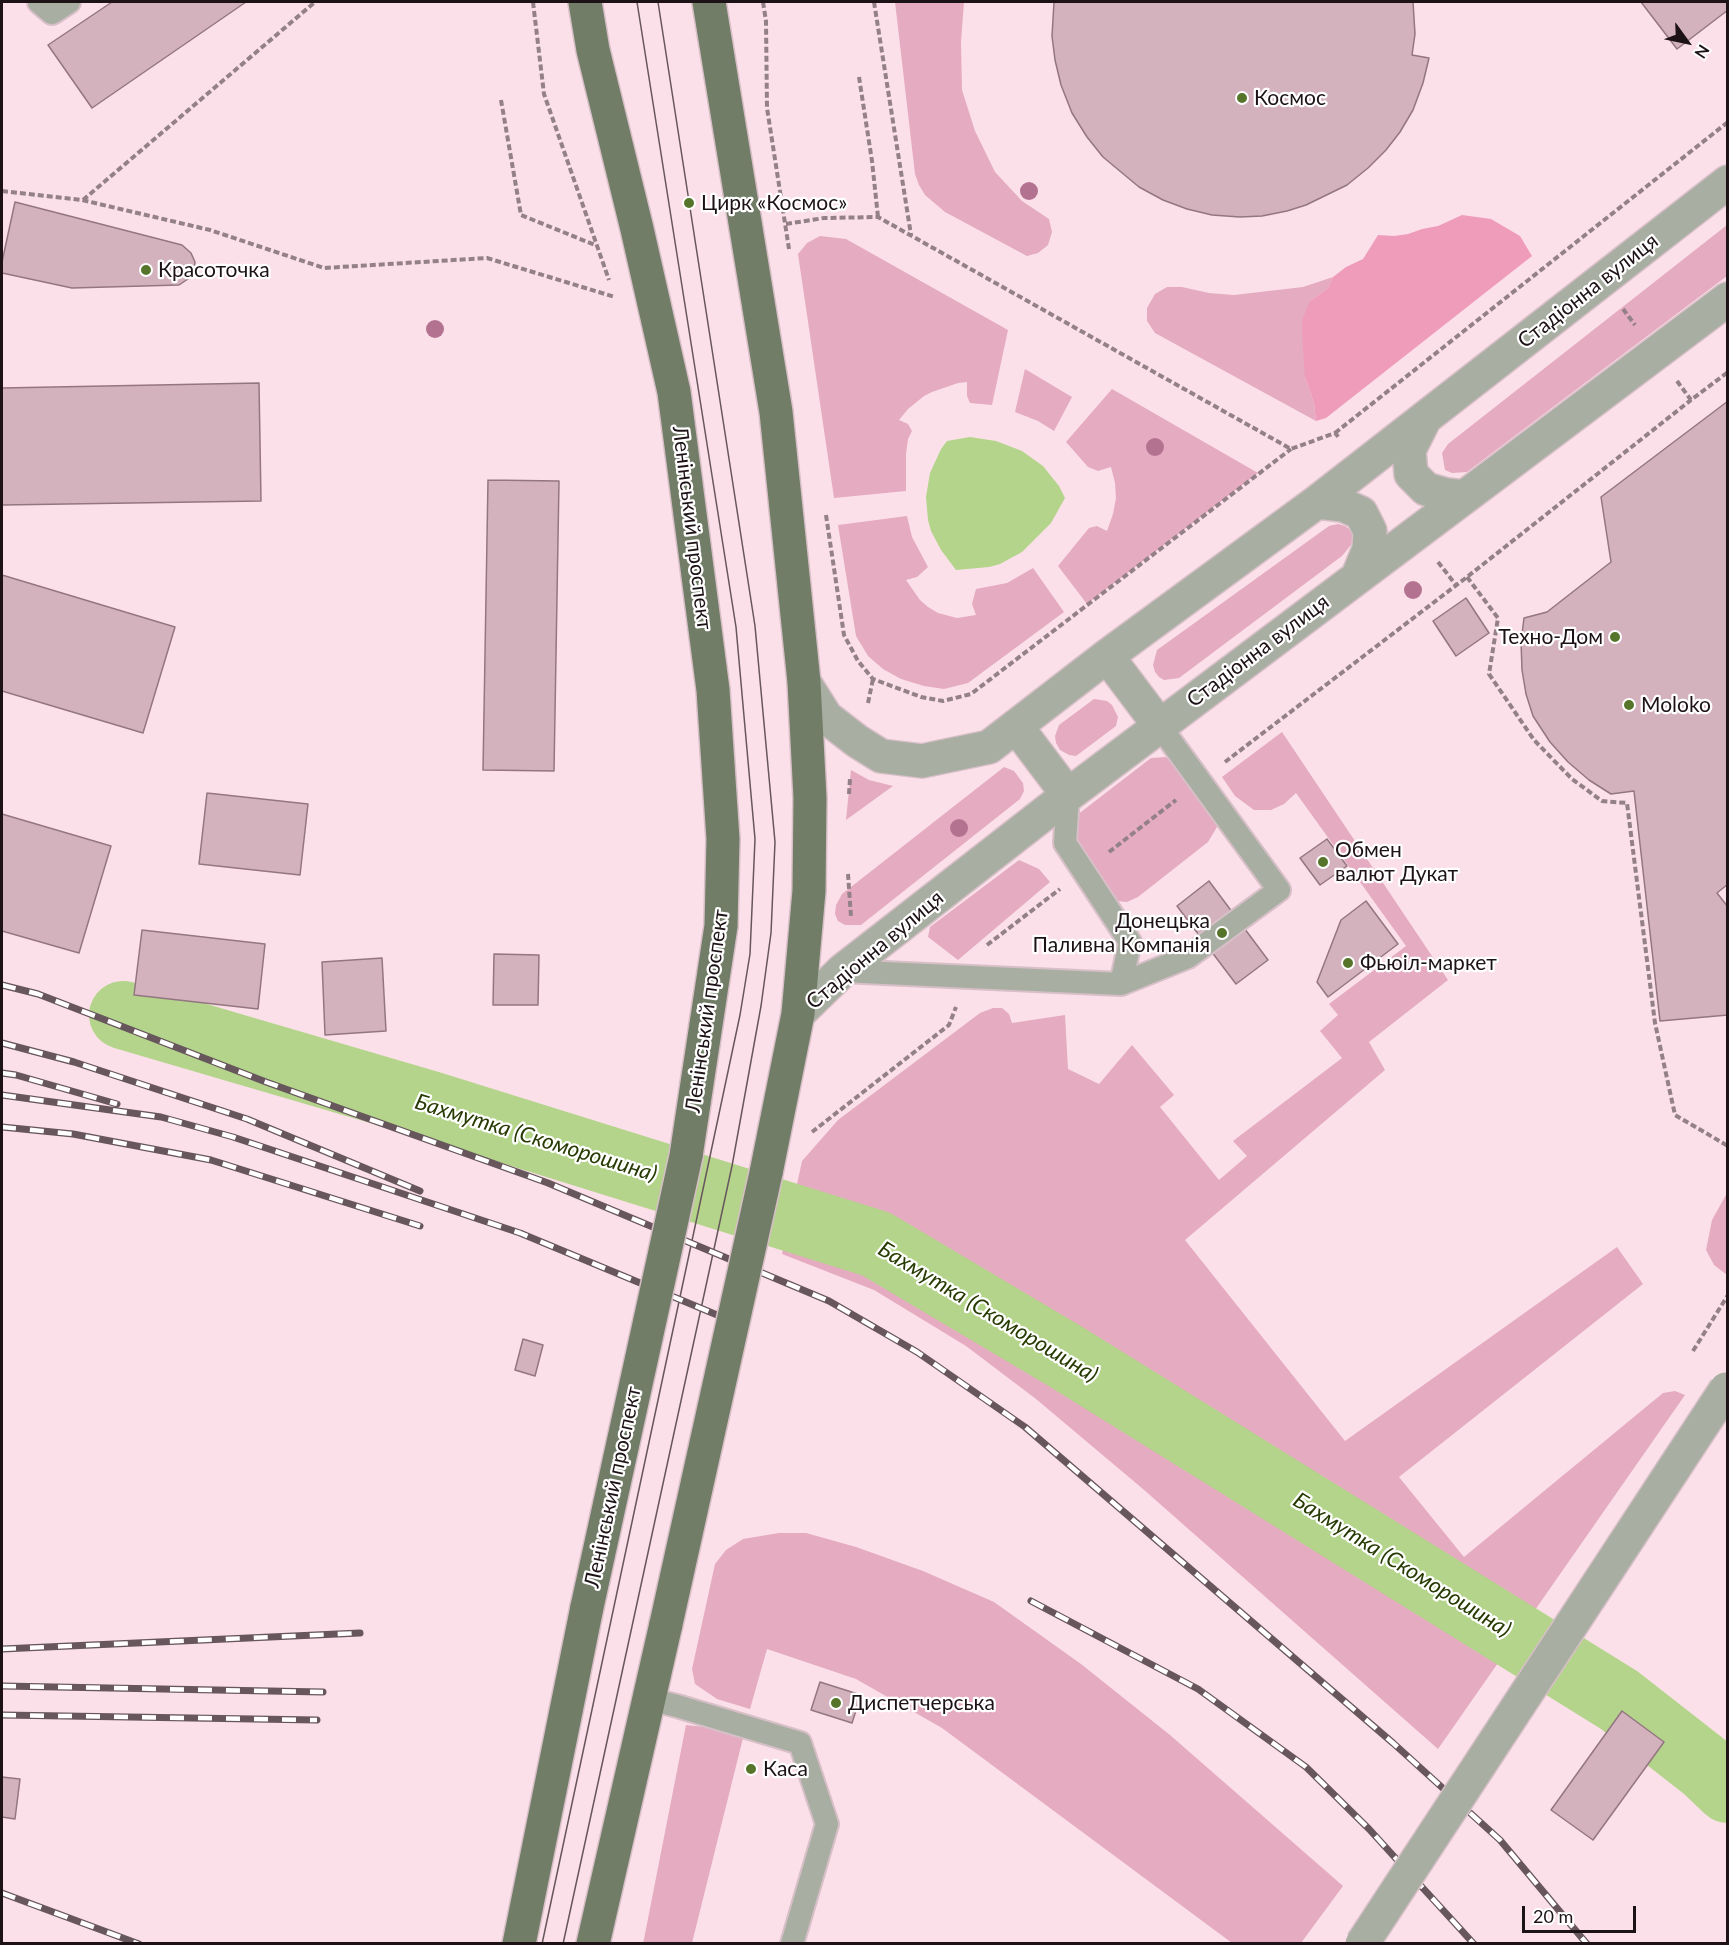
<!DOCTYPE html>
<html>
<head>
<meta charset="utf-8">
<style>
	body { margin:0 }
	#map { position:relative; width:1729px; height:1945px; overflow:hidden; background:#fbe0e9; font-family:Lato,sans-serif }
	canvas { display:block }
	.frame { position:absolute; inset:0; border:3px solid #1d1216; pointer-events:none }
	.north { position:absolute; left:1657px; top:12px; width:60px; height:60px; -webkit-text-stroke:4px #fff; paint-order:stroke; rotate:123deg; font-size:16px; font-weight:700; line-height:24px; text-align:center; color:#1d1216 }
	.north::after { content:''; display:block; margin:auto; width:21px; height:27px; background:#1d1216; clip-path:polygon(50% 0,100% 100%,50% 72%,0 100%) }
	.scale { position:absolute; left:1522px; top:1906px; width:114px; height:27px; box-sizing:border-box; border:3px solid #1d1216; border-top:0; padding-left:8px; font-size:18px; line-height:21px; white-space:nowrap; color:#1d1216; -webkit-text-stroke:4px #fff; paint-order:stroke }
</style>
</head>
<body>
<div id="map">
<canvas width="1729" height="1945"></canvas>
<div class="frame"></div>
<div class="north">N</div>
<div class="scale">20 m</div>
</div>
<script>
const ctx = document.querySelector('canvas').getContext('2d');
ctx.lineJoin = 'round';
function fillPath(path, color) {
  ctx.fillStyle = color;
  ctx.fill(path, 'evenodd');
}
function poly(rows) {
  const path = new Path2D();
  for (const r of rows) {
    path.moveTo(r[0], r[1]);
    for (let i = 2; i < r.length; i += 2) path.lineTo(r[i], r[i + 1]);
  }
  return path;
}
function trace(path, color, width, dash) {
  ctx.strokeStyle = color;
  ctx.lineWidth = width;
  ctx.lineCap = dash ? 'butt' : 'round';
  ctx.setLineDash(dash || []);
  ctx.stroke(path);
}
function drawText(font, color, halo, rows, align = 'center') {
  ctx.font = font + ' Lato,sans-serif';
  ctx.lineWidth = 4.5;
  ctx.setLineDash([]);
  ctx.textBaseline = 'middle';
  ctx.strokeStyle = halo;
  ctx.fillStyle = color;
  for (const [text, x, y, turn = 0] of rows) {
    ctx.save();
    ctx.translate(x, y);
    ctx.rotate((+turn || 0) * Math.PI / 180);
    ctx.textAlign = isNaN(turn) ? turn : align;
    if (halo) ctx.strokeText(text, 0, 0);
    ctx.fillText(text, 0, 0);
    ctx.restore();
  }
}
const green = poly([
	[895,2,964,2,961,42,962,90,975,131,995,172,1022,201,1049,219,1052,232,1048,245,1038,253,1027,256,945,212,925,195,919,185,915,174],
	[1727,225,1727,276,1467,472,1452,473,1445,470,1442,453,1448,444],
	[820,236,846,239,1008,330,992,405,970,403,967,396,967,382,958,383,932,392,924,396,908,409,899,420,908,424,912,431,908,439,906,454,906,491,834,498,798,254,807,243],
	[1333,277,1328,288,1310,301,1305,377,1314,403,1316,421,1155,333,1147,321,1147,308,1155,294,1167,287,1182,287,1209,293,1234,295,1303,287],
	[1025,369,1072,397,1054,431,1038,421,1015,412],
	[1112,389,1258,473,1087,604,1058,566,1089,528,1097,526,1107,531,1113,514,1116,498,1115,483,1111,467,1098,471,1088,467,1066,442],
	[907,516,912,537,928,567,917,577,906,580,920,600,928,607,938,613,957,618,976,615,972,604,976,589,1007,583,1033,568,1064,612,968,683,944,689,924,686,901,679,883,669,868,656,856,636,838,525],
	[1338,524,1345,526,1351,530,1353,538,1351,545,1342,556,1179,678,1164,680,1159,677,1155,672,1153,665,1157,650,1329,526],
	[1094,699,1107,701,1112,705,1118,717,1116,726,1076,756,1069,755,1060,750,1056,743,1055,736,1059,725],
	[1282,732,1448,980,1369,1042,1385,1070,1185,1240,1345,1441,1617,1247,1643,1284,1399,1477,1464,1557,1663,1393,1675,1391,1685,1395,1438,1749,1143,1489,1036,1399,966,1346,874,1290,782,1254,802,1161,838,1120,980,1013,993,1008,1002,1008,1009,1014,1012,1023,1065,1015,1068,1069,1099,1084,1132,1045,1174,1095,1160,1107,1219,1180,1247,1156,1233,1141,1342,1058,1320,1031,1338,1015,1329,1004,1406,946,1296,793,1284,804,1271,810,1254,810,1235,796,1222,777],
	[1165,757,1176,763,1213,811,1217,827,1208,842,1138,897,1127,902,1117,901,1109,893,1070,837,1077,815,1151,758],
	[1004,767,1014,771,1023,783,1024,791,1020,799,861,925,845,925,838,921,835,914,836,905,842,894],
	[851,770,869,780,893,786,846,820],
	[1019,860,1039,869,1050,882,958,960,928,937,930,927],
	[1727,1193,1727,1275,1714,1265,1706,1250,1712,1220],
	[779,1533,806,1533,856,1547,923,1571,994,1602,1081,1664,1170,1735,1343,1886,1301,1943,1232,1943,942,1728,856,1679,767,1649,750,1709,717,1699,695,1684,692,1669,715,1564,726,1550,743,1539],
	[686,1725,705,1727,743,1738,692,1943,643,1944]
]);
const forest = poly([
	[1462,215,1491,219,1520,236,1532,256,1326,418,1316,421,1314,403,1305,377,1303,349,1302,320,1310,301,1328,288,1333,277,1346,267,1363,259,1378,235,1394,236,1408,234,1422,229,1438,226]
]);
const water = poly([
	[970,437,996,441,1022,451,1043,466,1059,486,1065,498,1051,523,1022,552,1000,564,989,567,956,570,941,550,931,531,928,520,926,497,930,473,941,449,947,441]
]);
const river = poly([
	[123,1015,430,1105,876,1244,1068,1358,1619,1700,1706,1768,1728,1789]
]);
const building = poly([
	[112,2,246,2,92,108,48,45,112,2],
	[1054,2,1413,2,1415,34,1412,55,1429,58,1423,83,1413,110,1400,132,1386,150,1368,168,1347,185,1306,205,1287,211,1262,216,1240,217,1212,215,1187,209,1163,200,1139,187,1103,157,1087,137,1072,113,1061,85,1055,60,1052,36,1054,2],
	[1641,2,1728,2,1728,10,1677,49,1641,2],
	[15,202,182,245,191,253,195,262,194,272,188,279,179,285,72,288,2,273,2,262,15,202],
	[259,383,261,501,2,505,2,388,259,383],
	[1728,401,1728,884,1717,893,1728,907,1728,1015,1660,1021,1634,791,1611,794,1589,780,1568,762,1550,742,1533,716,1526,694,1522,670,1521,642,1524,618,1547,612,1611,562,1601,497,1728,401],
	[488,480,559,481,554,771,483,770,488,480],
	[2,575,175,627,143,733,2,691,2,575],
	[1466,598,1489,633,1456,656,1433,621,1466,598],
	[207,793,308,804,300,875,199,864,207,793],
	[2,814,111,846,79,953,2,931,2,814],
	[1327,839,1347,866,1320,885,1300,858,1327,839],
	[1209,881,1268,960,1236,984,1177,906,1209,881],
	[1366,901,1398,944,1328,997,1317,982,1341,920,1366,901],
	[142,930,265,944,258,1009,134,995,142,930],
	[494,954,539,955,538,1005,493,1005,494,954],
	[382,958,386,1031,325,1035,322,962,382,958],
	[523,1339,543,1345,535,1376,515,1370,523,1339],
	[820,1682,861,1695,852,1723,811,1710,820,1682],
	[1622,1711,1664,1742,1593,1840,1551,1810,1622,1711],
	[2,1777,20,1779,15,1819,2,1817,2,1777]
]);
const path = poly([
	[533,2,544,94,609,280],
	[763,2,766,21,767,108,789,249],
	[874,2,911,235],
	[859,77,872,161,878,217],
	[501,100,521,215,595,245],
	[2,191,82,200,210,230,324,268,487,258,615,297],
	[83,200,315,2],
	[786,224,824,218,878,217,1291,449,1335,433,1340,439],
	[1623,309,1635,325],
	[1677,381,1691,400,1728,372],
	[1335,433,1728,122],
	[826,515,844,635,858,661,873,679,921,697,943,701,971,694,1291,449],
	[1438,562,1456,585],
	[1467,577,1498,618,1489,674,1534,740,1572,779,1602,801,1627,803,1655,1023,1675,1115,1728,1146],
	[868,703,873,679],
	[1225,762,1467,577,1691,400],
	[849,794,850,778],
	[1109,852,1176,800],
	[848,874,851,917],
	[987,945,1060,889],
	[812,1132,949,1025,956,1007],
	[1693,1351,1728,1295]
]);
const service = poly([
	[39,2,52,13,69,2],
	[1068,795,1065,843,1130,942,1121,984],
	[842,971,1121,984,1188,957,1279,890,1159,725],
	[649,1699,677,1706,800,1743,827,1824,792,1944]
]);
const tertiary = poly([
	[1424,420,1409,450,1411,474,1426,489,1447,495,1464,497],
	[1317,502,1343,505,1361,513,1370,531,1369,549,1358,576],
	[1107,656,1159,725],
	[804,682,826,717,857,741,881,756,922,761,989,747,1107,656,1317,502,1728,182],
	[1016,726,1068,795],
	[798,1014,842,971,1068,795,1728,299]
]);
const primary = poly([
	[585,2,593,50,637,229,674,392,713,690,723,839,721,926,686,1156],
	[709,2,776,412,804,682,810,798,809,891,798,1014,766,1173],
	[519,1944,587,1607],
	[593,1944,666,1624]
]);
const tram = poly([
	[542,1944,709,1161,740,1015,750,954,755,839,736,627,637,2],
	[563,1944,732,1166,761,1006,771,933,775,842,755,626,658,2]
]);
const rail = poly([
	[2,985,38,994,266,1082,548,1183,829,1301,917,1352,1025,1427,1393,1743,1500,1840,1587,1944],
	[2,1043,74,1062,247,1119,420,1191],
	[2,1073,16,1075,117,1104],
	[2,1095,161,1117,233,1137,520,1233,722,1317],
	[2,1127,73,1134,211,1160,420,1226],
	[1031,1601,1198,1689,1306,1767,1369,1829,1474,1944],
	[2,1649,360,1633],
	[2,1686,323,1692],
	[2,1715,317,1720],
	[2,1893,139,1944]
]);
const tertiaryBridge = poly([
	[1362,1944,1726,1389]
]);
const primaryBridge = poly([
	[587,1607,686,1156],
	[666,1624,766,1173]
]);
const trees = [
	[1029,191],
	[435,329],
	[1155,447],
	[1413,590],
	[959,828]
];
const markers = [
	[1242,98,6,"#56752a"],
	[689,203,6,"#56752a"],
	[146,270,6,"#56752a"],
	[1615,637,6,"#56752a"],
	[1629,705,6,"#56752a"],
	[1323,862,6,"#56752a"],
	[1222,933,6,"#56752a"],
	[1348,963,6,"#56752a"],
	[836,1703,6,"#56752a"],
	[751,1769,6,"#56752a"]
];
const poiNames = [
	["Космос",1254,98],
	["Цирк «Космос»",701,203],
	["Красоточка",158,270],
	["Техно-Дом",1603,637,"right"],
	["Moloko",1641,705],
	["Обмен",1335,850],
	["валют Дукат",1335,874],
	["Донецька",1210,921,"right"],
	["Паливна Компанія",1210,945,"right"],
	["Фьюіл-маркет",1360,963],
	["Диспетчерська",848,1703],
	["Каса",763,1769]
];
const streetNames = [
	["Стадіонна вулиця",1588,291,-38],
	["Ленінський проспект",692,528,83],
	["Стадіонна вулиця",1258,651,-37],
	["Стадіонна вулиця",875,950,-40],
	["Ленінський проспект",707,1011,-82],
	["Ленінський проспект",613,1487,-78]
];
const waterNames = [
	["Бахмутка (Скоморошина)",536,1138,17],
	["Бахмутка (Скоморошина)",988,1312,31],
	["Бахмутка (Скоморошина)",1402,1565,32]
];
fillPath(green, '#e5abc0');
fillPath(forest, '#ef9cbb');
fillPath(water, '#b3d48a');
trace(river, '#b3d48a', 68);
fillPath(building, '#d3b2bd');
trace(building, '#947680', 1.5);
trace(service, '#d7bfc7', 26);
trace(tertiary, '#d7bfc7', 36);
trace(primary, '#d7bfc7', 36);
trace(path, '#948087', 4, [6, 3]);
trace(service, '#a8aea2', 22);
trace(tertiary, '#a8aea2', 33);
trace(primary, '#727d67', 33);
trace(tram, '#67565c', 1.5);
trace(rail, '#67565c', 7);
trace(rail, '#fff', 4.5, [14]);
trace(tertiaryBridge, '#d7bfc7', 36, []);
trace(primaryBridge, '#d7bfc7', 36, []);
trace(tertiaryBridge, '#a8aea2', 33);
trace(primaryBridge, '#727d67', 33);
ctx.fillStyle = '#b37390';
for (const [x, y] of trees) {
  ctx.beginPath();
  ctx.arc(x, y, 9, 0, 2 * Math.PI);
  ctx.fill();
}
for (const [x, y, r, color] of markers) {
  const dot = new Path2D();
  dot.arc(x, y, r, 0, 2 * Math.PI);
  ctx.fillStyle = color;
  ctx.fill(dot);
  trace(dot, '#fff', 2);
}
drawText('21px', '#1d1216', '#fff', poiNames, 'left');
drawText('21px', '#1d1216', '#fff', streetNames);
drawText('italic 22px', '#273b03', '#fff', waterNames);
</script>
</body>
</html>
